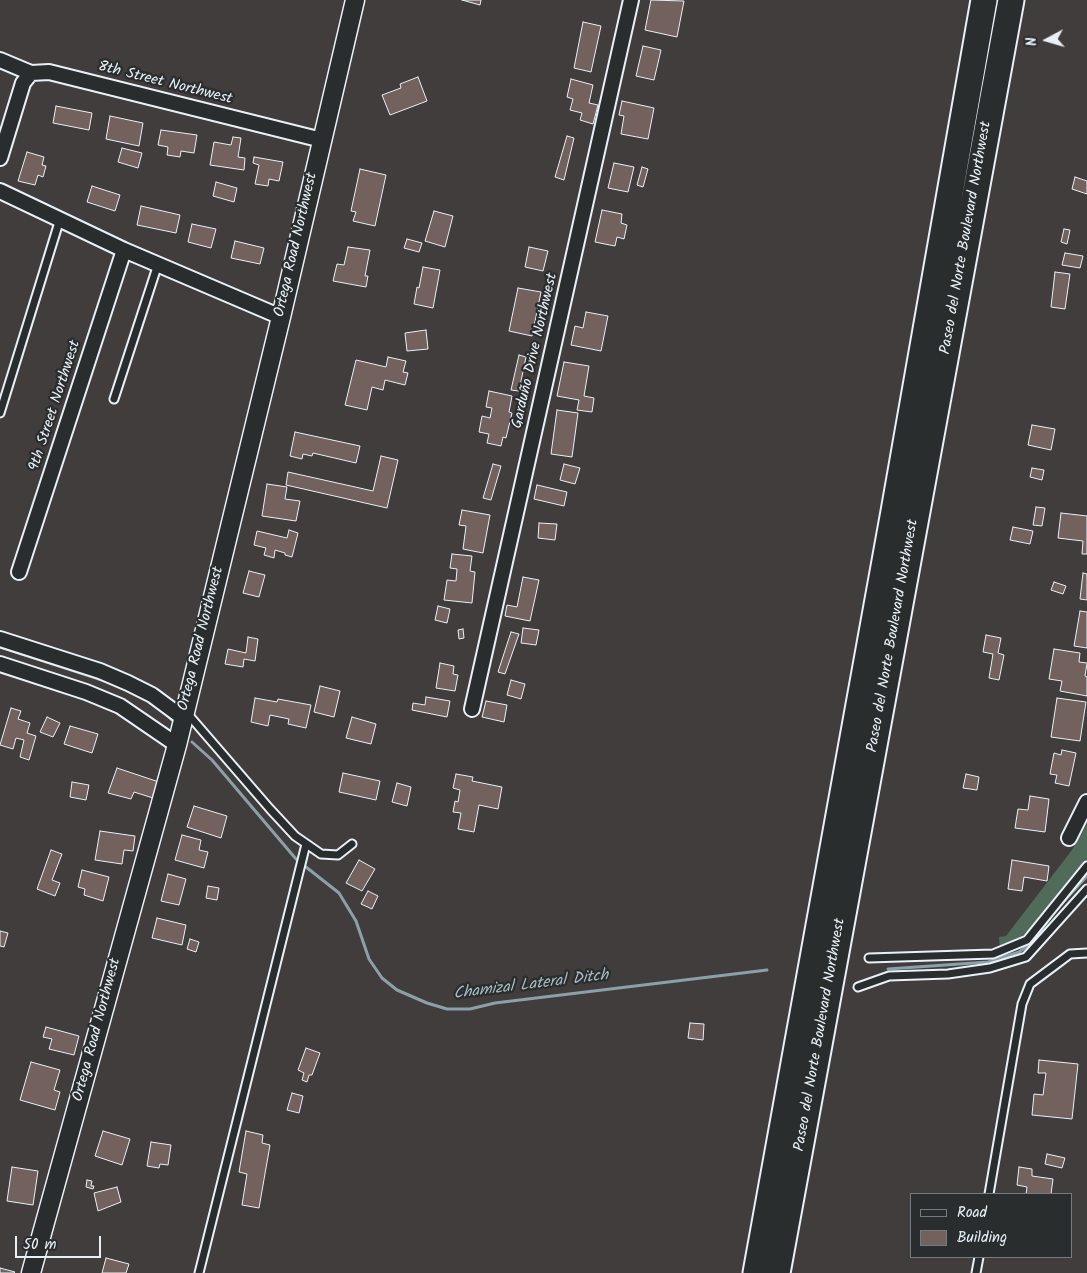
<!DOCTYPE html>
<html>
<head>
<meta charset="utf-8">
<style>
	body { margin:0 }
	#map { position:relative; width:1087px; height:1273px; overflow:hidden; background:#403d3c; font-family:Kalam,sans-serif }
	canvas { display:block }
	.legend { position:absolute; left:910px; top:1193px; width:162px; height:65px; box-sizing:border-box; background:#2a2d2e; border:1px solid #767b7f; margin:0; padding:6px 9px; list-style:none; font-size:15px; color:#e8f1f8 }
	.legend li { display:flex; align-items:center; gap:10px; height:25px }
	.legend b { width:25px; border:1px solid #767b7f }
	.north { position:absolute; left:1022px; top:15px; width:50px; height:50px; -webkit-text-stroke:4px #2a2d2e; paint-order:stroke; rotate:264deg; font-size:14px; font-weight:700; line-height:20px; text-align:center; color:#e8f1f8 }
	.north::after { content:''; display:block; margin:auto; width:18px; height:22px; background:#e8f1f8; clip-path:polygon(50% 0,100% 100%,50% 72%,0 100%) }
	.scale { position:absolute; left:15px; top:1236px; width:86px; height:22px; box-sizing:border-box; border:2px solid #e8f1f8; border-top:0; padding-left:6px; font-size:15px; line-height:18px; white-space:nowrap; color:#e8f1f8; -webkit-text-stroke:4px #2a2d2e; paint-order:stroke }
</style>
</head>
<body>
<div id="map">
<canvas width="1087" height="1273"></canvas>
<ul class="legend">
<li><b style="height:6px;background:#2a2d2e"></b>Road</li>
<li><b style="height:14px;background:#73615d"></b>Building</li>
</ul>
<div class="north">N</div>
<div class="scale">50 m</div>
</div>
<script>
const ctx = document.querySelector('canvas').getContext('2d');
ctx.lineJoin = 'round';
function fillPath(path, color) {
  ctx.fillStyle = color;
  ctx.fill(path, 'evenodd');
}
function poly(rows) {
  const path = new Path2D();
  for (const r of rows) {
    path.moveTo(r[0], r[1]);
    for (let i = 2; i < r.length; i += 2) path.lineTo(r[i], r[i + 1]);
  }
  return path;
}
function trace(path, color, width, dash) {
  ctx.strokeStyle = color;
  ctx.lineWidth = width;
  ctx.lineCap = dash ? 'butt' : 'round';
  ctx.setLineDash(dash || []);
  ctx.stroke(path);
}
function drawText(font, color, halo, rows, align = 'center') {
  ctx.font = font + ' Kalam,sans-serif';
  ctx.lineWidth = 4.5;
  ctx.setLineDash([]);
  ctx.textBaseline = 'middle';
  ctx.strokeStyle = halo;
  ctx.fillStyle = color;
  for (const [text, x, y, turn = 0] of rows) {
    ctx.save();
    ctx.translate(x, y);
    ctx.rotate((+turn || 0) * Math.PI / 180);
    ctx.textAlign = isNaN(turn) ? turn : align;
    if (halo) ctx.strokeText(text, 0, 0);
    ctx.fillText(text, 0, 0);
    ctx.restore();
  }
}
const green = poly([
	[1087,824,1087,869,1008,951,1000,950,999,937,1006,936,1072,850]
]);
const stream = poly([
	[0,647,111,683],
	[166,714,173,721],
	[192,742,212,760,296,859],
	[306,867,339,893,356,921,369,959,382,978,397,990,427,1003,447,1009,470,1009,495,1003,767,970],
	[888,969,988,962,1019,952,1033,942,1054,912,1087,876]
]);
const building = poly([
	[462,0,481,0,480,5,462,0],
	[651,0,684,1,677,37,645,30,651,0],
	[583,22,601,26,591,72,574,68,583,22],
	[643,46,661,50,654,80,636,76,643,46],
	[418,77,427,101,390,115,382,95,401,88,400,84,418,77],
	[571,79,593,85,589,103,598,105,593,124,580,120,582,113,570,110,573,99,567,97,571,79],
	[622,101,654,108,648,139,621,134,624,116,619,115,622,101],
	[56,106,92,113,89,130,53,123,56,106],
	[110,116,143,123,139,146,106,139,110,116],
	[161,130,197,135,194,153,181,151,180,157,167,155,168,147,158,145,161,130],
	[567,136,574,138,564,180,555,177,567,136],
	[233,137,241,138,238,157,245,158,244,170,210,165,214,142,231,145,233,137],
	[122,148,142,153,138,168,118,162,122,148],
	[27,152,44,157,42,165,46,166,43,177,38,175,35,185,18,181,27,152],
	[254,157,283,162,279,181,269,179,268,186,255,184,259,165,253,163,254,157],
	[614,163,634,167,628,192,608,188,614,163],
	[642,167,648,169,643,187,637,185,642,167],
	[360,169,386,175,375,226,353,221,356,212,351,211,360,169],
	[1075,177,1087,181,1087,194,1072,189,1075,177],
	[216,182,237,188,234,202,213,196,216,182],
	[92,186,120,195,115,211,87,202,92,186],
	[141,206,180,215,176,233,137,225,141,206],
	[602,210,622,214,621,223,627,225,624,239,617,237,615,246,595,242,602,210],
	[434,211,453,216,445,247,425,241,434,211],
	[192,224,216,229,211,248,188,242,192,224],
	[1064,229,1070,230,1067,244,1061,242,1064,229],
	[407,239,422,243,419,252,404,248,407,239],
	[235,241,264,248,260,264,231,258,235,241],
	[348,247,370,250,365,276,368,276,366,287,333,281,337,264,344,265,348,247],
	[529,247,548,251,543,271,525,267,529,247],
	[1065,253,1083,256,1080,268,1062,265,1065,253],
	[423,267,440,270,433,308,414,304,417,287,419,288,423,267],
	[1055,272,1070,274,1065,309,1051,307,1055,272],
	[518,288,541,292,532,336,509,331,518,288],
	[586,312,608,316,601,351,571,345,575,326,583,328,586,312],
	[426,330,428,349,407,351,405,333,426,330],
	[519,355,526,357,519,391,511,390,519,355],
	[388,357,406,361,403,372,408,373,405,385,385,380,383,390,372,387,367,410,345,405,356,360,386,367,388,357],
	[564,362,589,366,584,396,594,398,592,412,577,410,579,400,557,396,564,362],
	[489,391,512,396,509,412,512,413,506,438,503,437,501,446,487,443,489,434,479,432,482,416,490,418,492,408,486,407,489,391],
	[557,410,578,413,572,457,551,454,557,410],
	[1032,425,1055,429,1051,450,1028,445,1032,425],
	[295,432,360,446,356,463,313,453,312,456,303,454,302,459,290,456,295,432],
	[381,456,398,460,387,508,286,485,288,472,373,491,381,456],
	[493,464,501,466,491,500,483,498,493,464],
	[564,464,580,468,575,484,560,480,564,464],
	[1032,468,1044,470,1042,480,1030,477,1032,468],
	[267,484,287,487,285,499,300,501,296,521,262,516,267,484],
	[537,485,567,492,564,506,534,499,537,485],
	[1036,507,1045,508,1042,526,1033,525,1036,507],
	[462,510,490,515,483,553,463,549,466,526,459,525,462,510],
	[1061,513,1087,516,1087,554,1082,554,1083,541,1058,538,1061,513],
	[539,523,557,524,555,540,538,538,539,523],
	[1013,527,1033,531,1030,544,1010,540,1013,527],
	[289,530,298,533,292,557,285,555,285,553,275,550,274,558,264,555,266,548,254,545,257,531,287,538,289,530],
	[452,554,472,556,470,571,475,572,472,603,444,600,447,580,456,581,457,569,450,568,452,554],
	[249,571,265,575,259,597,243,593,249,571],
	[1083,573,1087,574,1087,600,1080,599,1083,573],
	[523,577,539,580,530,621,505,616,507,605,517,607,523,577],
	[1054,582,1066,586,1063,594,1051,590,1054,582],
	[438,606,450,609,447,623,435,620,438,606],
	[1080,611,1087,612,1087,648,1074,646,1080,611],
	[523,628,539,630,536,645,521,643,523,628],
	[463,629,464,638,459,639,458,630,463,629],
	[511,632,519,634,505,674,498,672,511,632],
	[986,635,1001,638,998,653,1004,655,999,680,989,678,993,654,983,652,986,635],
	[248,637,258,639,255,661,244,659,243,667,225,664,228,649,246,653,248,637],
	[1054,649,1080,653,1079,662,1087,663,1085,676,1087,677,1087,696,1060,691,1062,681,1049,679,1054,649],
	[440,663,454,666,453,674,458,675,455,691,436,688,440,663],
	[511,680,525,684,521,699,507,695,511,680],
	[320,686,340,691,334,717,314,712,320,686],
	[426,697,450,701,447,717,412,710,413,703,425,705,426,697],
	[255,698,277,702,278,699,311,705,306,728,288,724,289,719,270,715,268,726,251,722,255,698],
	[1057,698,1086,702,1080,741,1051,737,1057,698],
	[486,701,507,705,504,722,482,717,486,701],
	[11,708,21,711,18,719,30,723,27,733,36,736,29,760,20,757,24,740,16,738,13,749,0,745,11,708],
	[47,717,60,723,53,737,40,732,47,717],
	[352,717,376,724,371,744,346,738,352,717],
	[70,726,98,734,92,753,64,744,70,726],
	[1062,750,1076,753,1069,786,1055,783,1057,775,1050,774,1054,753,1061,755,1062,750],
	[117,768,159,782,153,798,134,792,131,799,108,793,117,768],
	[343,773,380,781,376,800,339,792,343,773],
	[456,774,473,777,472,781,502,787,498,809,479,805,474,832,458,829,461,813,453,812,455,801,458,802,460,790,453,788,456,774],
	[966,774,979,777,977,790,963,788,966,774],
	[72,782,89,785,86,800,70,797,72,782],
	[397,783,411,787,407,806,392,802,397,783],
	[1030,796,1049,799,1045,832,1015,828,1018,809,1028,810,1030,796],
	[194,806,227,816,221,838,187,827,194,806],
	[100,831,135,836,133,851,124,850,122,864,95,860,100,831],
	[182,835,201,840,199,850,208,852,204,868,175,860,182,835],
	[51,850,62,854,52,880,60,883,55,896,37,889,51,850],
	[359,860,375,869,362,891,346,883,359,860],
	[1012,860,1049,866,1047,881,1024,877,1022,891,1008,889,1012,860],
	[82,870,109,877,103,901,84,895,85,889,78,887,82,870],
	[168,874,186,879,179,905,161,901,168,874],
	[208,886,219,888,217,900,206,898,208,886],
	[368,891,378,896,372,909,361,904,368,891],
	[157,918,186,925,182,945,152,938,157,918],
	[0,931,8,933,4,947,0,946,0,931],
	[190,939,199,942,196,952,187,949,190,939],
	[690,1023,704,1024,703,1040,688,1038,690,1023],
	[46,1027,79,1036,74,1055,49,1049,52,1039,43,1037,46,1027],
	[306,1048,320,1053,312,1075,309,1075,307,1082,302,1080,304,1073,298,1070,306,1048],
	[1039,1060,1078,1064,1072,1119,1032,1115,1034,1094,1043,1095,1046,1073,1038,1073,1039,1060],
	[31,1062,60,1070,54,1090,60,1092,55,1110,20,1100,31,1062],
	[292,1093,303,1096,299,1113,287,1110,292,1093],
	[103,1131,130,1139,122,1165,95,1156,103,1131],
	[246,1131,263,1135,262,1143,270,1145,259,1208,242,1205,247,1174,239,1172,246,1131],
	[151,1142,171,1145,168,1165,160,1164,159,1168,147,1166,151,1142],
	[1047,1154,1065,1158,1062,1168,1045,1164,1047,1154],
	[12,1167,38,1171,33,1205,7,1201,12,1167],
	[1019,1167,1032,1169,1032,1176,1053,1179,1051,1194,1026,1194,1027,1187,1017,1185,1019,1167],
	[87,1180,92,1181,91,1186,94,1186,93,1189,86,1187,87,1180],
	[117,1187,121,1202,98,1211,94,1193,117,1187],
	[106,1258,129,1264,126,1273,102,1273,106,1258],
	[0,1268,15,1272,14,1273,0,1273,0,1268]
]);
const service = poly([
	[114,399,158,264],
	[0,413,60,219],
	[187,713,270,809,295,836,321,854,338,855,352,844],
	[869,958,993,954,1027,940,1087,866],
	[858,987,889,976,948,974,990,968,1026,957,1087,889],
	[989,1194,1022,1004,1030,984,1070,954,1087,953],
	[199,1273,306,844],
	[976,1273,979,1257]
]);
const minor = poly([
	[0,60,31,73,49,72,322,140],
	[0,158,23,83,31,73],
	[0,191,124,250,281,317],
	[19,572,124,250],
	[0,639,100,671,128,683,152,695,183,718],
	[0,664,86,692,120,706,177,745],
	[472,709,631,0],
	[1069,838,1087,802]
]);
const tertiary = poly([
	[31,1273,177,745,281,317,355,0]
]);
const motorway = poly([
	[756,1273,893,517,984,0],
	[777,1273,1011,0]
]);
const streetNames = [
	["8th Street Northwest",165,84,14],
	["Paseo del Norte Boulevard Northwest",967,238,-80],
	["Ortega Road Northwest",297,245,-77],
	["Garduño Drive Northwest",536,351,-77],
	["9th Street Northwest",56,406,-72],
	["Paseo del Norte Boulevard Northwest",894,636,-80],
	["Ortega Road Northwest",202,639,-76],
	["Ortega Road Northwest",98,1030,-75],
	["Paseo del Norte Boulevard Northwest",821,1035,-80]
];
const waterNames = [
	["Chamizal Lateral Ditch",531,986,-7]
];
fillPath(green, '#516b5a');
trace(stream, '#8ca0a9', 3);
fillPath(building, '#73615d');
trace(building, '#e8f1f8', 1);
trace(service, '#e8f1f8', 11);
trace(minor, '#e8f1f8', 18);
trace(tertiary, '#e8f1f8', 21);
trace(motorway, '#e8f1f8', 29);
trace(service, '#2a2d2e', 7);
trace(minor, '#2a2d2e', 14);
trace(tertiary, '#2a2d2e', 18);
trace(motorway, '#2a2d2e', 25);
drawText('15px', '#e8f1f8', '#2a2d2e', streetNames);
drawText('italic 16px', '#abbbc3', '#2a2d2e', waterNames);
</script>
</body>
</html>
